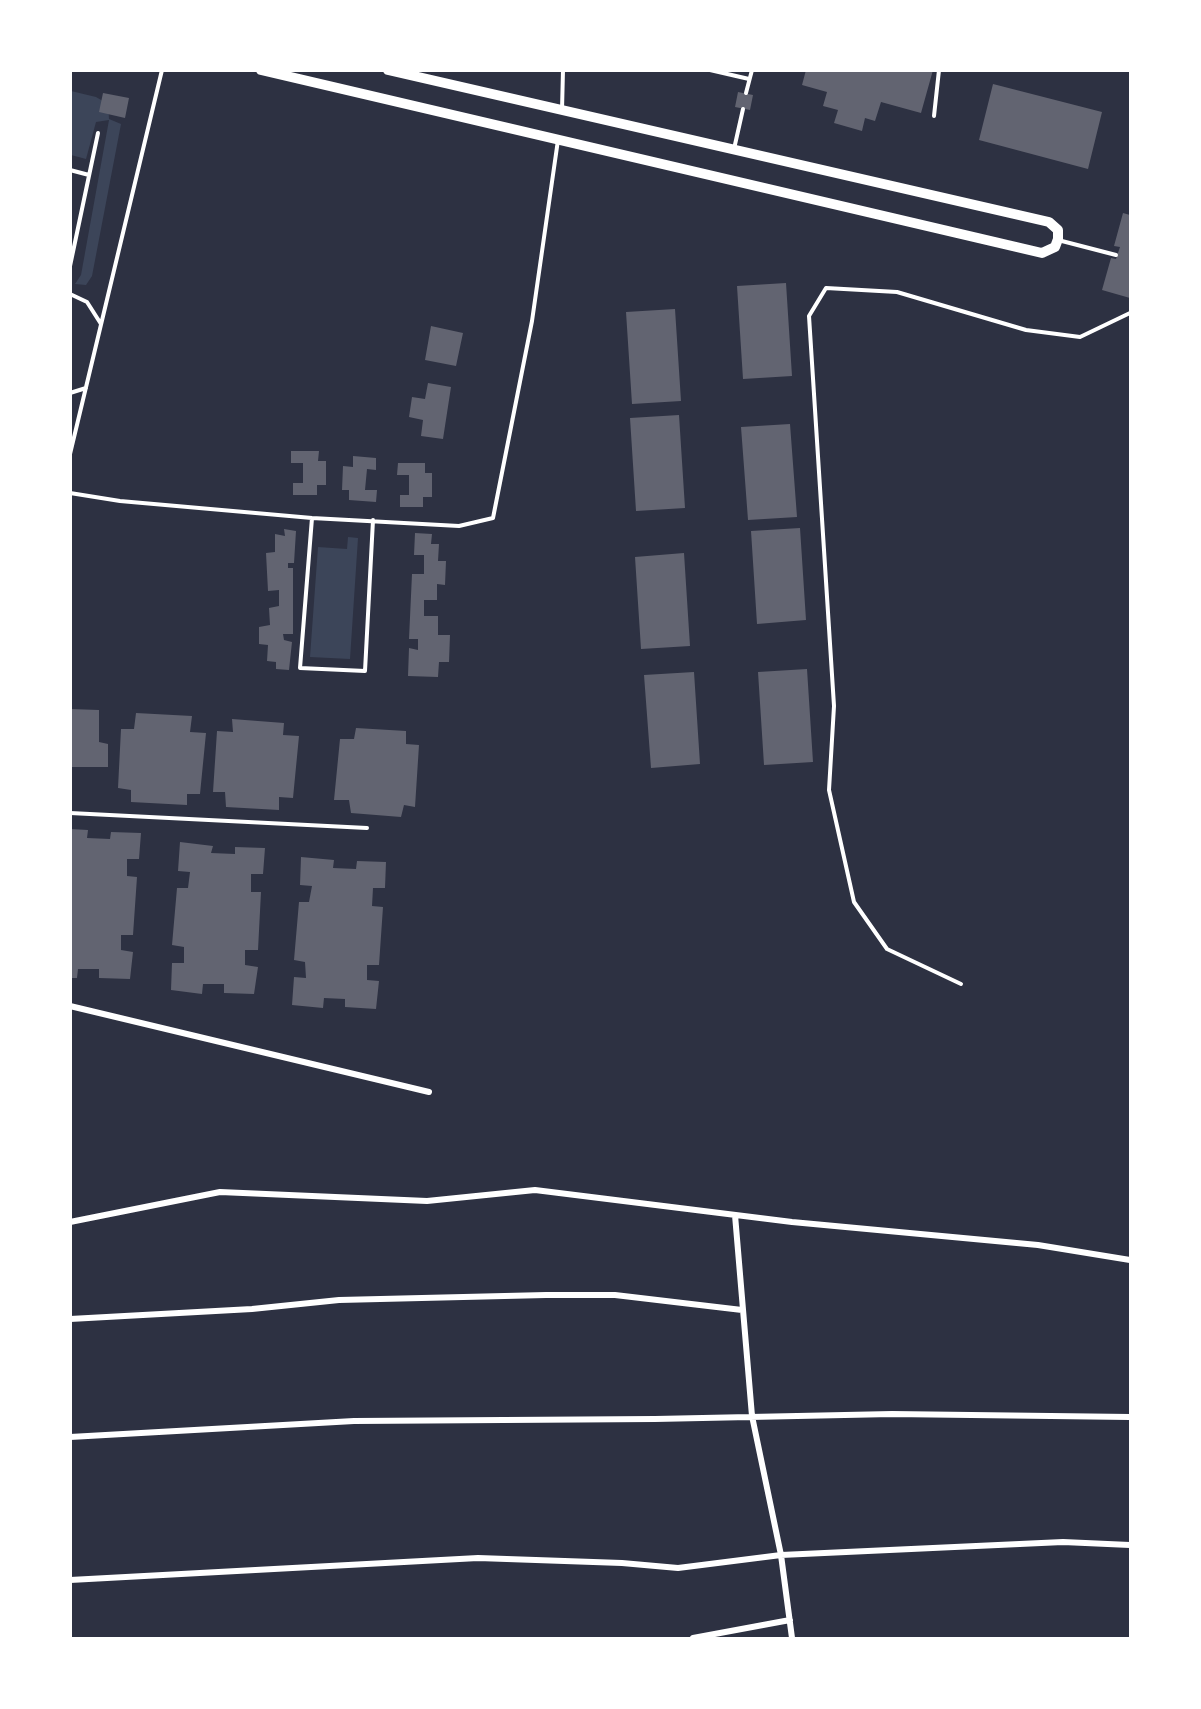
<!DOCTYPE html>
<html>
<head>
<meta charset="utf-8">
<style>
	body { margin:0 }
	#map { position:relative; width:1201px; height:1709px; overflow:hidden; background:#2d3142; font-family:Manrope,sans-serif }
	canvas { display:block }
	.frame { position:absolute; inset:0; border:72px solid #fff; pointer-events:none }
</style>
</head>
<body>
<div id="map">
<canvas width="1201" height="1709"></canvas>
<div class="frame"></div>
</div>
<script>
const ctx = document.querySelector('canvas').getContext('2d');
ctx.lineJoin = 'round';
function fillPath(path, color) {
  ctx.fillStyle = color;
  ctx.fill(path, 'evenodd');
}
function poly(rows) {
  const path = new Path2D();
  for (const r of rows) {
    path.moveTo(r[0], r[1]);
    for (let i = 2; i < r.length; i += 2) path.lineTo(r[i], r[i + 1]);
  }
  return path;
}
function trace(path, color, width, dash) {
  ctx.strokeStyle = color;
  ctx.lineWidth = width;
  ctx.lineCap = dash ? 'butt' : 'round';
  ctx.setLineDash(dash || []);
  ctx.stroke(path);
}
const green = poly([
	[71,91,96,97,108,104,109,119,121,124,92,276,86,285,75,284,81,275,109,120,96,122,86,159,71,155],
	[348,537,358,538,350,659,310,657,318,547,347,549]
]);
const building = poly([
	[806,70,933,70,921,113,881,102,875,121,865,118,862,131,834,123,838,110,823,106,827,92,802,85],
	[993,84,1102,112,1088,169,979,140],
	[738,92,753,95,750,110,735,107],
	[103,93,129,98,125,118,99,112],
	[1123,213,1130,215,1130,298,1102,290,1111,258,1116,259,1120,247,1114,246],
	[786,283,792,376,743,379,737,286],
	[675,309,681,401,632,404,626,312],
	[431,326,463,333,456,366,425,360],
	[428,383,451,387,443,439,421,436,423,420,409,417,412,397,425,399],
	[679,415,685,508,636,511,630,418],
	[790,424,797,517,748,520,741,427],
	[291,451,319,451,318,461,326,461,326,485,317,485,317,495,293,495,293,483,303,483,303,463,291,463],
	[353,456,376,458,376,470,367,469,365,490,377,490,376,502,349,500,349,490,342,490,343,466,353,467],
	[398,463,425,463,425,473,432,473,432,497,423,497,423,507,400,507,400,495,409,495,409,475,397,475],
	[800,528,806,620,757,624,751,531],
	[284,529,296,531,294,563,288,563,288,568,293,568,293,634,283,634,284,640,292,642,289,670,276,669,276,662,267,661,268,645,259,644,259,627,270,625,269,608,279,606,279,590,268,591,266,553,275,552,275,534,285,536],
	[415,533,432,534,431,544,439,544,438,561,446,561,445,585,437,584,437,600,424,600,424,616,438,616,438,635,450,635,449,662,439,662,438,677,408,676,409,648,418,650,418,639,409,639,412,574,424,574,424,555,414,555],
	[684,553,690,646,641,649,635,557],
	[807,669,813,762,764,765,758,672],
	[694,672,700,764,651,768,644,675],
	[70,709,99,710,99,742,108,744,108,767,71,767],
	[136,713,192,716,190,732,206,733,200,794,187,794,187,805,131,802,131,790,118,788,121,729,134,729],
	[232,719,284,723,283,735,299,736,293,798,279,797,279,810,226,807,225,792,213,792,217,731,233,732],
	[356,728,406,731,406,744,419,745,415,807,404,805,401,817,351,813,349,800,334,800,340,739,354,739],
	[70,829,88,830,87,838,110,839,111,832,141,833,139,859,127,859,127,876,137,877,133,935,121,935,121,950,133,952,130,979,99,978,99,969,78,969,77,978,70,978],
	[180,842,213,846,211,853,235,854,235,847,265,848,263,874,251,874,251,892,261,892,258,950,245,950,245,965,258,967,254,994,224,993,224,984,203,984,202,994,171,990,172,963,184,963,184,947,172,945,177,888,188,888,190,872,178,871],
	[301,857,334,860,333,868,356,869,357,861,386,862,385,888,373,888,372,906,383,907,379,965,367,965,367,980,379,981,376,1009,345,1007,345,999,324,998,323,1008,292,1005,294,977,306,978,305,962,294,960,299,902,309,902,312,886,300,885]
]);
const service = poly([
	[710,70,749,79],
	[746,93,752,70],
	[562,110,563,70],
	[934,116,939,70],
	[734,149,743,109],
	[70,170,89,175],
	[1058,240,1116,255],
	[70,266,98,133],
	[70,294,87,302,101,324],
	[70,393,86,388],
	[70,454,162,70],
	[70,493,120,501,312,518,459,526,493,518,532,321,558,140],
	[312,518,300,668,365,671,373,520],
	[70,813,367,828],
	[961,984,887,949,854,902,829,790,834,706,809,316,826,288,897,292,1026,330,1080,337,1130,313]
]);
const minor = poly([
	[70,1006,429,1092],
	[735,1215,752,1416,781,1555,792,1638],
	[70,1222,220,1192,427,1201,535,1190,792,1222,1038,1245,1130,1260],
	[70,1319,252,1309,339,1300,546,1295,615,1295,742,1310],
	[70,1437,354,1421,655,1419,892,1414,1130,1417],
	[70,1580,478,1558,622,1563,678,1568,781,1555,1063,1542,1130,1545],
	[693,1638,790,1620]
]);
const secondary = poly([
	[261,70,1042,253,1055,247,1058,239,1058,230,1049,222,388,70]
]);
fillPath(green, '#3c4559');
fillPath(building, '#626471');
trace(service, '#fff', 4);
trace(minor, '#fff', 6);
trace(secondary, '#fff', 10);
</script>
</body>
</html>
